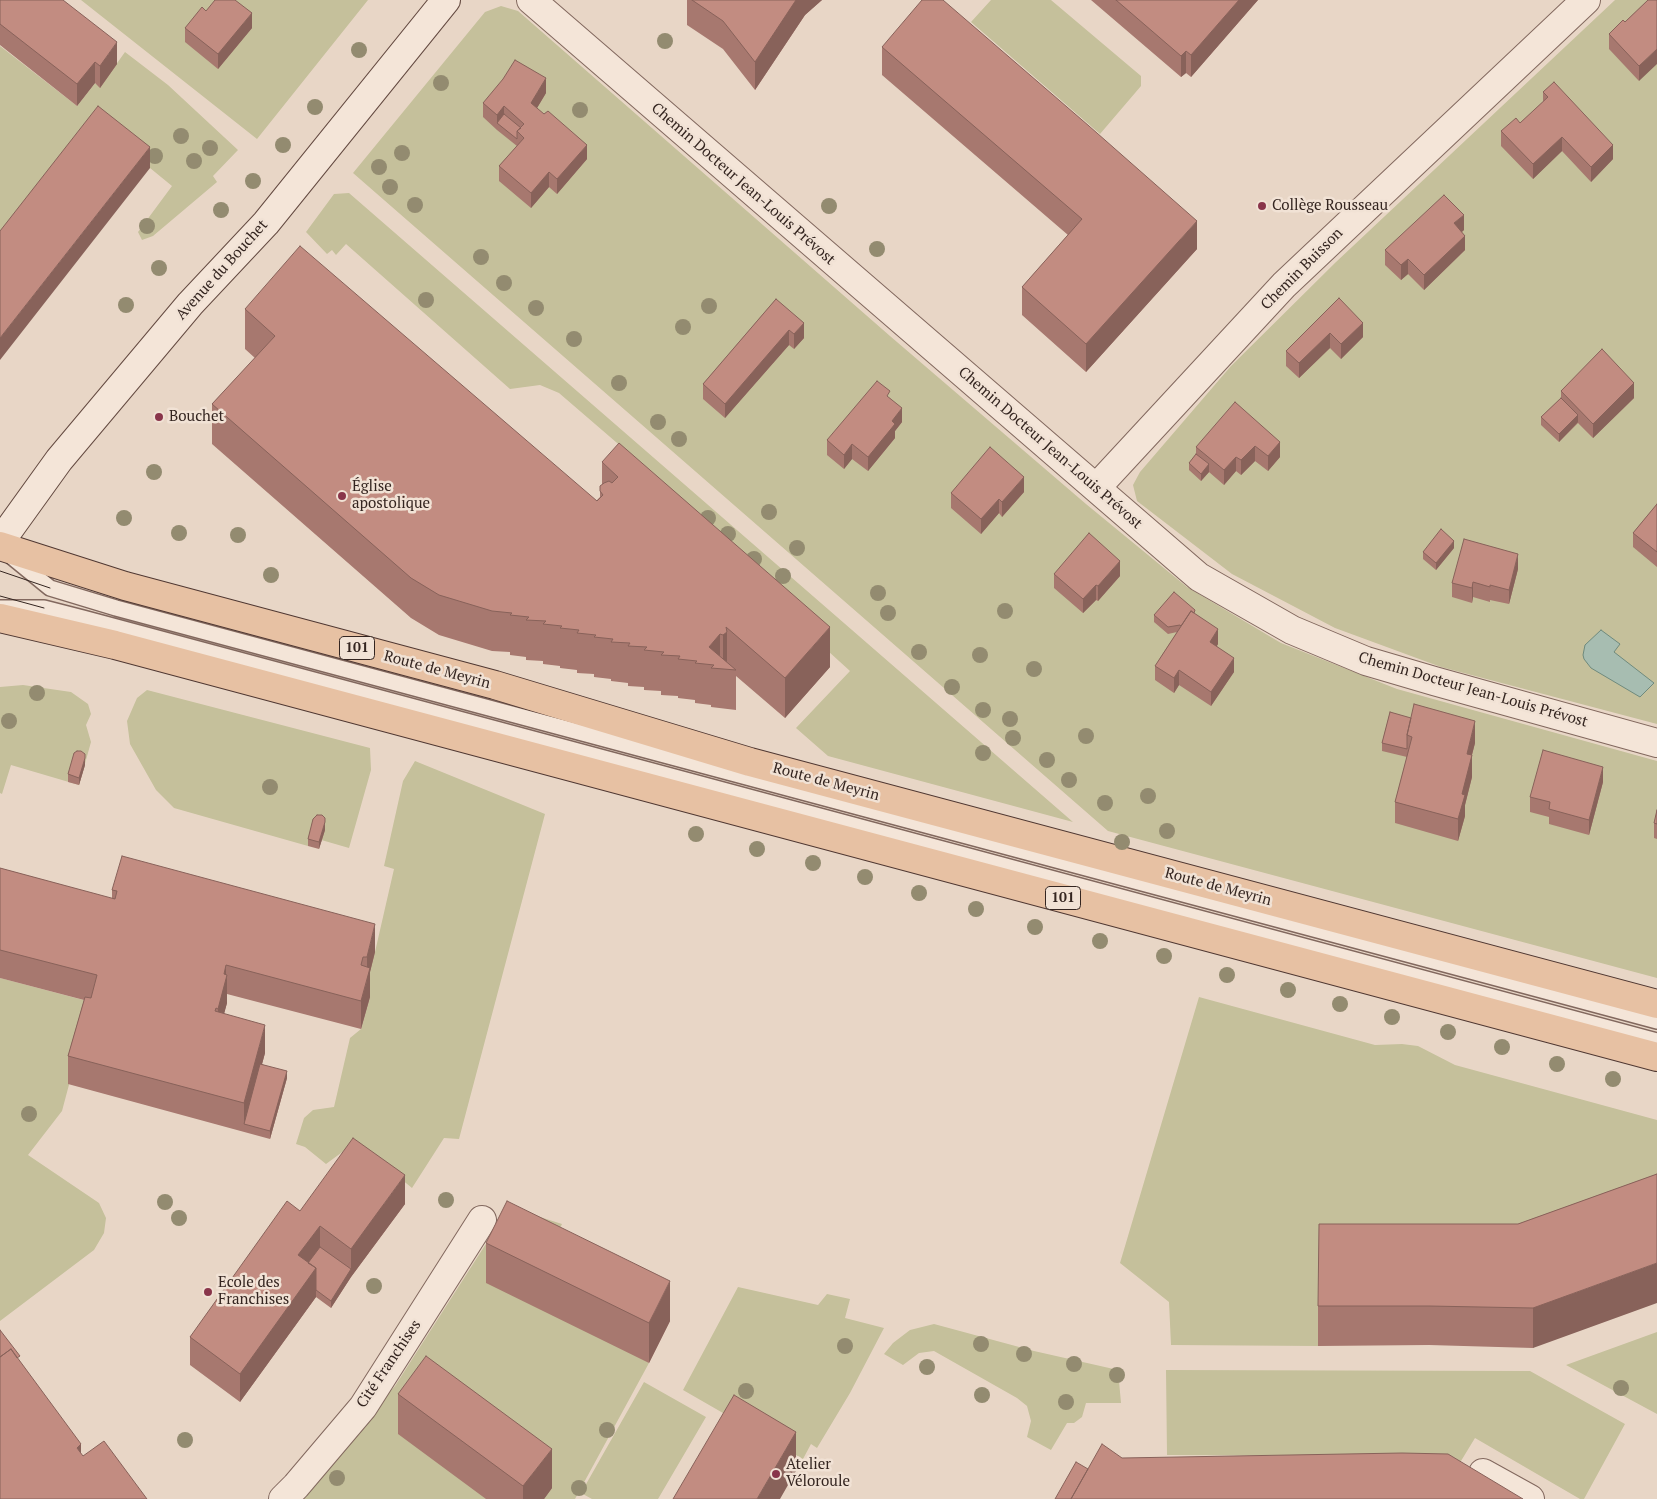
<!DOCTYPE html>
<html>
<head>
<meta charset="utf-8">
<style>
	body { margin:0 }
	canvas { display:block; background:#e8d6c6 }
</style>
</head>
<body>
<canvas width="1657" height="1499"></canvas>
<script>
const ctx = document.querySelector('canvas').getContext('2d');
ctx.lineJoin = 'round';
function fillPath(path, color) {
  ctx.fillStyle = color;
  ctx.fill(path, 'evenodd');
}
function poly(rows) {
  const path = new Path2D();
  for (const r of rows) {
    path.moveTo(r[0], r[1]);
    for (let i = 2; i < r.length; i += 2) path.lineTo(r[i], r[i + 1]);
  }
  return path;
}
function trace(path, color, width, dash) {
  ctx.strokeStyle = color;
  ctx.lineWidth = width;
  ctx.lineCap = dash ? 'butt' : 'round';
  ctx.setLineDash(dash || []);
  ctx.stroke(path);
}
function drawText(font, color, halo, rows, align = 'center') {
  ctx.font = font + ' "PT Serif",serif';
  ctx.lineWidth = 5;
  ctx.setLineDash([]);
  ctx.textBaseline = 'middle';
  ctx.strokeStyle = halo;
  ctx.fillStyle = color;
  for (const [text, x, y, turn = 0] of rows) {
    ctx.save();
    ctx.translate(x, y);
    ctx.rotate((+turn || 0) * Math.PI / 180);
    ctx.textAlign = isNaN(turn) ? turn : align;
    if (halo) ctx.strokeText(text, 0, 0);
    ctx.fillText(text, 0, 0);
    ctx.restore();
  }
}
const green = poly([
	[81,0,368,0,257,139],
	[991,0,1051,0,1141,76,1141,86,1100,134,971,22],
	[1615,0,1657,0,1657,724,1441,667,1335,628,1232,574,1137,501,1133,485,1140,472,1231,366,1336,262],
	[501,6,518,11,890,336,1086,504,1187,587,1281,643,1397,689,1657,761,1657,978,1108,831,353,173,485,12],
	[0,46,77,106,95,83,100,87,125,52,168,85,238,150,213,176,217,182,153,236,142,240,138,232,172,186,150,168,0,252],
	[349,193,1073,822,828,756,796,728,850,671,795,621,667,486,559,393,540,385,510,389,346,244,336,255,332,250,327,254,306,232,334,194],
	[23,685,71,692,88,704,91,714,86,725,91,742,79,785,11,765,2,794,0,793,0,687],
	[147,690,370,748,371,770,349,848,311,837,308,846,174,808,156,790,130,744,127,721,137,698],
	[415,761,545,814,459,1139,444,1138,412,1188,356,1142,326,1164,305,1147,296,1144,304,1118,313,1110,334,1107,350,1038,361,1029,370,997,361,993,375,952,394,869,384,866,403,781],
	[0,978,91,1002,62,1111,28,1155,99,1203,106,1218,104,1233,94,1250,0,1321],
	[1199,997,1375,1045,1402,1044,1418,1046,1455,1065,1657,1120,1657,1214,1319,1264,1318,1346,1171,1345,1169,1302,1120,1263],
	[521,1211,562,1224,545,1259,649,1363,575,1499,295,1499,395,1386,498,1225],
	[738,1287,818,1305,827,1294,850,1299,845,1318,884,1328,850,1393,817,1448,811,1444,803,1459,683,1390],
	[934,1324,1034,1351,1118,1370,1121,1403,1086,1403,1082,1417,1074,1423,1067,1423,1051,1450,1027,1437,1031,1421,1027,1406,1017,1398,934,1351,919,1353,903,1365,884,1354,893,1343,910,1330],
	[1657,1332,1657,1414,1566,1365],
	[1166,1370,1530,1371,1625,1424,1584,1499,1580,1499,1475,1438,1450,1479,1408,1456,1167,1455],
	[644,1382,706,1417,658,1499,592,1499,581,1493]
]);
const water = poly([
	[1601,630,1620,644,1614,652,1654,683,1640,697,1591,668,1584,659,1583,655,1585,645,1601,630]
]);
const lane = poly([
	[12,557,50,588,116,608,1657,1021],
	[0,608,44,608,83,618,1657,1041]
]);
const street = poly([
	[531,0,1199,577,1292,630,1366,661,1434,681,1657,743],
	[1096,488,1284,285,1586,0],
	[1483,1473,1530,1499],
	[283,1499,296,1486,363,1407,482,1220]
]);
const secondary = poly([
	[0,542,59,460,190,304,266,223,446,0]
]);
const primary = poly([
	[0,546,125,586,495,685,750,762,1657,1004],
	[0,618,115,645,1657,1057]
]);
const tram = poly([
	[0,571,50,588],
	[0,596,44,608]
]);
const trees = [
	[665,41],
	[359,50],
	[441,83],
	[315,107],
	[580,110],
	[181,136],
	[283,145],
	[210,148],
	[402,153],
	[155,156],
	[194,161],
	[379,167],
	[253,181],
	[390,187],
	[415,205],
	[829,206],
	[221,210],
	[147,226],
	[877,249],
	[481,257],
	[159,268],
	[504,283],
	[426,300],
	[126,305],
	[709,306],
	[536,308],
	[683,327],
	[574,339],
	[619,383],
	[658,422],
	[679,439],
	[154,472],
	[769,512],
	[124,518],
	[708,518],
	[179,533],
	[728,534],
	[238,535],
	[797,548],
	[754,559],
	[271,575],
	[783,576],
	[878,593],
	[1005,611],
	[888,613],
	[919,652],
	[980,655],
	[1034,669],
	[952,687],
	[37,693],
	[983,710],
	[1010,719],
	[9,721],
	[1086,736],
	[1013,738],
	[983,753],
	[1047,760],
	[1069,780],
	[270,787],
	[1148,796],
	[1105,803],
	[1167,831],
	[696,834],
	[1122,842],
	[757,849],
	[813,863],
	[865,877],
	[919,893],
	[976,909],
	[1035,927],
	[1100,941],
	[1164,956],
	[1227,975],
	[1288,990],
	[1340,1004],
	[1392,1017],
	[1448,1032],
	[1502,1047],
	[1557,1064],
	[1613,1079],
	[29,1114],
	[446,1200],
	[165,1202],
	[179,1218],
	[374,1286],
	[981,1344],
	[845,1346],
	[1024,1354],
	[1074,1364],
	[927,1367],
	[1117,1375],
	[1621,1388],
	[746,1391],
	[982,1395],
	[1066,1402],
	[607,1430],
	[185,1440],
	[337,1478],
	[579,1488]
];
const wall = poly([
	[0,0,117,64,100,88,95,83,77,106,0,45],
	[687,0,822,0,805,15,755,90,723,49,687,25],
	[1091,0,1258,0,1191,77,1186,73,1181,77],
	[1648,0,1639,81,1609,49,1609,34,1625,22],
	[206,11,252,28,218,69,185,42,185,28],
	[882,47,1197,249,1086,372,1022,315,1022,287,1068,235,882,75],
	[1543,92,1613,159,1591,182,1562,151,1533,179,1501,146,1501,131,1520,123,1543,102],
	[546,93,537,108,587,159,557,194,549,187,531,208,499,181,499,166,517,146,497,130,483,117,483,103],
	[1464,230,1462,232,1465,250,1424,290,1408,274,1401,280,1385,265,1385,250],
	[1339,298,1363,337,1341,359,1330,348,1299,378,1286,366,1286,351],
	[776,299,804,338,794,349,789,345,725,418,703,399,703,384],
	[245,309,596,501,600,497,600,486,602,485,602,462,830,667,785,718,736,676,736,710,711,707,711,705,695,703,695,700,678,698,678,696,661,695,661,691,644,690,644,687,628,686,628,683,611,681,611,679,594,677,594,674,577,673,577,670,560,668,560,666,543,664,543,661,526,660,526,657,510,655,510,652,492,651,439,635,411,618,212,444,212,404,255,358,245,349],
	[1561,391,1634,398,1593,438,1578,423,1559,442,1541,425,1541,417,1561,398],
	[890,398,902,422,895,431,895,438,868,471,852,459,844,469,827,455,827,440],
	[1280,442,1280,457,1268,471,1255,461,1241,475,1236,471,1224,485,1209,472,1201,481,1189,470,1189,463,1196,454,1196,447],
	[1024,492,1002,517,999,513,981,534,951,508,951,493],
	[1657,504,1657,567,1633,547,1633,533],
	[1454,548,1436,570,1423,559,1423,552],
	[1518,569,1509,604,1490,600,1490,602,1473,597,1472,603,1452,597,1452,583],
	[1054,574,1120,576,1098,601,1096,600,1083,613,1054,588],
	[1195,614,1218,644,1217,646,1234,672,1211,706,1179,685,1174,693,1155,680,1155,666,1177,632,1168,634,1154,622,1154,615],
	[1390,712,1475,743,1472,755,1472,777,1465,805,1465,816,1458,841,1395,823,1395,802,1407,757,1382,751,1382,743],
	[85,765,79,785,68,782,68,774],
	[1603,782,1589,835,1549,824,1549,817,1530,812,1530,797],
	[1657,810,1657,839,1654,838,1654,823],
	[325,830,319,849,308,846,308,839],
	[0,868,112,899,112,890,193,875,375,952,370,972,370,997,361,1029,227,994,227,1003,224,1013,265,1053,262,1064,287,1078,270,1139,68,1084,68,1056,84,1000,0,978],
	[1657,1174,1533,1348,1429,1345,1318,1346,1318,1306,1518,1224],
	[405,1204,351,1277,331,1308,316,1297,240,1402,190,1365,190,1337,300,1211],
	[486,1243,670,1321,649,1363,486,1283],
	[398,1394,552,1488,544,1499,486,1499,398,1434]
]);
const shadedWall = poly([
	[796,0,822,0,805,15,755,90,755,62],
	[1239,0,1258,0,1191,77,1191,55],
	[252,13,252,28,218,69,218,54],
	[117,42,117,64,100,88,100,66],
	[1657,49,1657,64,1639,81,1639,66],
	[1186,51,1186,73,1181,77,1181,56],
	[95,62,95,83,77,106,77,84],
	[546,78,546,93,531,118,531,103],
	[504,106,504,121,497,123,497,115],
	[1562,137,1562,151,1533,179,1533,164],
	[587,145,587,159,557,194,557,179],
	[1613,145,1613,159,1591,182,1591,167],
	[150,147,150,168,0,360,0,338],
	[549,172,549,187,531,208,531,193],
	[1464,215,1464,230,1454,238,1454,223],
	[1197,221,1197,249,1086,372,1086,344],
	[1465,236,1465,250,1424,290,1424,275],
	[1408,259,1408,274,1401,280,1401,265],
	[804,323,804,338,794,349,794,334],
	[1363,323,1363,337,1341,359,1341,344],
	[789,330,789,345,725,418,725,404],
	[1330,333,1330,348,1299,378,1299,363],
	[1634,383,1634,398,1593,438,1593,424],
	[902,408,902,422,895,431,895,438,868,471,868,457,892,421],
	[1578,415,1578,422,1559,442,1559,434],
	[1280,442,1280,457,1268,471,1268,456],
	[852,444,852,459,844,469,844,455],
	[1255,446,1255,461,1241,475,1241,460],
	[1236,457,1236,471,1224,485,1224,470],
	[1209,464,1209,472,1201,481,1201,474],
	[1024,477,1024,492,1002,517,1002,502],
	[999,499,999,513,981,534,981,519],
	[1454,541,1454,548,1436,570,1436,563],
	[1518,554,1518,569,1509,604,1509,590],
	[1120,561,1120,576,1098,601,1098,586],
	[1473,582,1473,597,1472,603,1472,588],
	[1096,585,1096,600,1083,613,1083,599],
	[830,627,830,667,785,718,785,678],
	[1218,629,1218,644,1210,656,1210,642],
	[727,632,727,669,723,669,723,635],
	[720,634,720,668,709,647],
	[1234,658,1234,672,1211,706,1211,692],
	[1179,670,1179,685,1174,693,1174,678],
	[1475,721,1475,743,1469,766,1472,755,1472,777,1465,805,1465,816,1458,841,1458,819,1467,754],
	[85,758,85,765,79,785,79,778],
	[1603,767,1603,782,1589,835,1589,820],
	[325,822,325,830,319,849,319,842],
	[375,924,375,952,370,972,370,997,361,1029,361,1001,367,981,367,957],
	[226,965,226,979,227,975,227,1003,218,1037,218,1009,224,974],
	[265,1025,265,1053,246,1124,244,1124,244,1103],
	[287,1071,287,1078,270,1139,270,1131],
	[405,1175,405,1204,351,1277,331,1308,331,1301,351,1269,351,1249],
	[320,1226,320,1255,301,1279,298,1255],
	[1657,1263,1657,1303,1533,1348,1533,1308],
	[316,1268,316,1297,240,1402,240,1374],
	[670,1281,670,1321,649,1363,649,1323],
	[796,1432,796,1471,780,1499,757,1499],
	[81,1444,81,1466,77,1448],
	[552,1449,552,1488,544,1499,523,1499,523,1486]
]);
const building = poly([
	[0,0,63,0,117,42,100,66,95,62,77,84,0,24,0,0],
	[215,0,235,0,252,13,218,54,185,28,202,7,206,11,215,0],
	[692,0,796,0,755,62,723,21,692,0],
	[922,0,943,0,1089,126,1197,221,1086,344,1022,287,1082,219,882,47,922,0],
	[1116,0,1239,0,1191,55,1186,51,1181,56,1116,0],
	[1648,0,1657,0,1657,49,1639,66,1609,34,1623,20,1625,22,1648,0],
	[515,60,546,78,531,103,544,114,548,111,587,145,557,179,549,172,531,193,499,166,524,138,517,131,524,124,504,106,497,115,483,103,503,79,515,60],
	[1554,82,1613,145,1591,167,1562,137,1533,164,1501,131,1516,118,1520,123,1548,97,1543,92,1554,82],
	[98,106,150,147,0,338,0,231,98,106],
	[504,114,521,128,517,131,517,139,497,123,504,114],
	[1444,195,1464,215,1454,223,1465,236,1424,275,1408,259,1401,265,1385,250,1444,195],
	[300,246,597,501,603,495,600,491,600,486,604,483,609,481,612,483,618,477,602,462,619,443,830,627,785,678,726,627,727,632,723,635,720,634,709,647,736,670,711,668,714,665,695,663,697,661,678,659,680,656,661,655,664,652,644,650,647,647,628,646,630,643,611,642,613,639,594,637,596,635,577,633,579,630,560,628,562,626,543,624,546,621,526,620,529,617,510,615,512,613,492,611,439,595,411,578,212,404,275,336,245,309,300,246],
	[1339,298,1363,323,1341,344,1330,333,1299,363,1286,351,1339,298],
	[776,299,804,323,794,334,789,330,725,404,703,384,776,299],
	[1602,349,1634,383,1593,424,1561,391,1602,349],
	[877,381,890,391,887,396,902,408,892,421,895,424,868,457,852,444,844,455,827,440,877,381],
	[1561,398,1578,415,1559,434,1541,417,1561,398],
	[1235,402,1280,442,1268,456,1255,446,1241,460,1236,457,1224,470,1196,447,1235,402],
	[990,447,1024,477,1002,502,999,499,981,519,951,493,990,447],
	[1196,454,1209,464,1201,474,1189,463,1196,454],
	[1657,504,1657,552,1633,533,1657,504],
	[1441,529,1454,541,1436,563,1423,552,1441,529],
	[1089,533,1120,561,1098,586,1096,585,1083,599,1054,574,1089,533],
	[1464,539,1518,554,1509,590,1490,585,1490,587,1473,582,1472,588,1452,583,1464,539],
	[1174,592,1195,610,1194,613,1191,611,1181,626,1180,625,1168,627,1154,615,1174,592],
	[1191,611,1218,629,1210,642,1234,658,1211,692,1179,670,1174,678,1155,666,1191,611],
	[1414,704,1475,721,1467,754,1472,755,1462,794,1465,795,1458,819,1395,802,1412,737,1407,735,1414,704],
	[1390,712,1411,718,1407,735,1407,749,1382,743,1390,712],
	[1543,750,1603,767,1589,820,1549,809,1550,802,1530,797,1543,750],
	[77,751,81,751,85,754,85,758,79,778,68,774,74,753,77,751],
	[1657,810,1657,824,1654,823,1657,810],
	[317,815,322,815,325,818,325,822,319,842,308,839,313,819,317,815],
	[122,856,375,924,367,957,363,957,361,965,370,968,361,1001,226,965,224,974,227,975,218,1009,216,1008,215,1011,265,1025,244,1103,68,1056,85,997,91,998,97,975,0,950,0,868,115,899,117,891,112,890,122,856],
	[260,1064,287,1071,270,1131,244,1124,260,1064],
	[353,1138,405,1175,351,1249,320,1226,298,1255,316,1268,240,1374,190,1337,287,1201,300,1211,353,1138],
	[1657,1174,1657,1263,1533,1308,1429,1306,1318,1306,1319,1224,1518,1224,1657,1174],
	[507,1201,670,1281,649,1323,486,1243,507,1201],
	[320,1247,351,1269,331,1301,316,1290,316,1268,308,1263,320,1247],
	[0,1330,20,1356,17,1358,11,1349,0,1357,0,1330],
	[11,1349,81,1444,77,1448,83,1456,104,1441,147,1499,0,1499,0,1357,11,1349],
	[426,1356,552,1449,523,1486,398,1394,426,1356],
	[734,1395,796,1432,757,1499,673,1499,734,1395],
	[1102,1444,1122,1458,1402,1453,1448,1454,1523,1499,1071,1499,1102,1444],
	[1076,1462,1088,1469,1071,1499,1055,1499,1076,1462]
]);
const markers = [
	[1262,206,5,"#89354a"],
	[159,417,5,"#89354a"],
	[342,496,5,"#89354a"],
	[208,1292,5,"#89354a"],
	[776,1474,5,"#89354a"]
];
const shields = [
	[357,648,35],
	[1063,898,35]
];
const shieldNames = [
	["101",357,648],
	["101",1063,898]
];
const streetNames = [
	["Chemin Docteur Jean-Louis Prévost",743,184,41],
	["Chemin Buisson",1302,269,-45],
	["Avenue du Bouchet",222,270,-48],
	["Chemin Docteur Jean-Louis Prévost",1050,448,41],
	["Route de Meyrin",437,670,15],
	["Chemin Docteur Jean-Louis Prévost",1473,690,16],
	["Route de Meyrin",826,782,15],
	["Route de Meyrin",1218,887,15],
	["Cité Franchises",389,1364,-56]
];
const poiNames = [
	["Collège Rousseau",1272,206],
	["Bouchet",169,417],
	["Église",352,487],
	["apostolique",352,504],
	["Ecole des",218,1283],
	["Franchises",218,1300],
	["Atelier",786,1465],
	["Véloroule",786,1482]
];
fillPath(green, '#c5c09b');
fillPath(water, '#a7bdb1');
trace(water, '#6f8a7d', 1);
trace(lane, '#82685e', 18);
trace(street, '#82685e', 30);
trace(secondary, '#644a41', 30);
trace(primary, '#503832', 30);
trace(lane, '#f4e5d8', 15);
trace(street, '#f4e5d8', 28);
trace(secondary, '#f4e5d8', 28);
trace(primary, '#e7c1a3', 28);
trace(tram, '#342520', 1);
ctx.fillStyle = '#938b70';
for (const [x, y] of trees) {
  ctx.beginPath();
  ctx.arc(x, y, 8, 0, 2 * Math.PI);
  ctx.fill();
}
fillPath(wall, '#a7786f');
fillPath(shadedWall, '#88625a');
fillPath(building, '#c28c81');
trace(building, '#88625a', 1);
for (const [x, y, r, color] of markers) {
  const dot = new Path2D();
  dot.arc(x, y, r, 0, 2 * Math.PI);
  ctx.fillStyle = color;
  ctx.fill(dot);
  trace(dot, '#f1e2d5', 2);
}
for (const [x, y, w] of shields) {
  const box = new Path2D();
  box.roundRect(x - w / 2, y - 11.5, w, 23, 4);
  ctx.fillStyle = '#f1e2d5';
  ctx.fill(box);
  trace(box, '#342520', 1);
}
drawText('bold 14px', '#342520', null, shieldNames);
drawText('15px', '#342520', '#f1e2d5', streetNames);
drawText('15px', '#342520', '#f1e2d5', poiNames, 'left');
</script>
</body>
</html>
